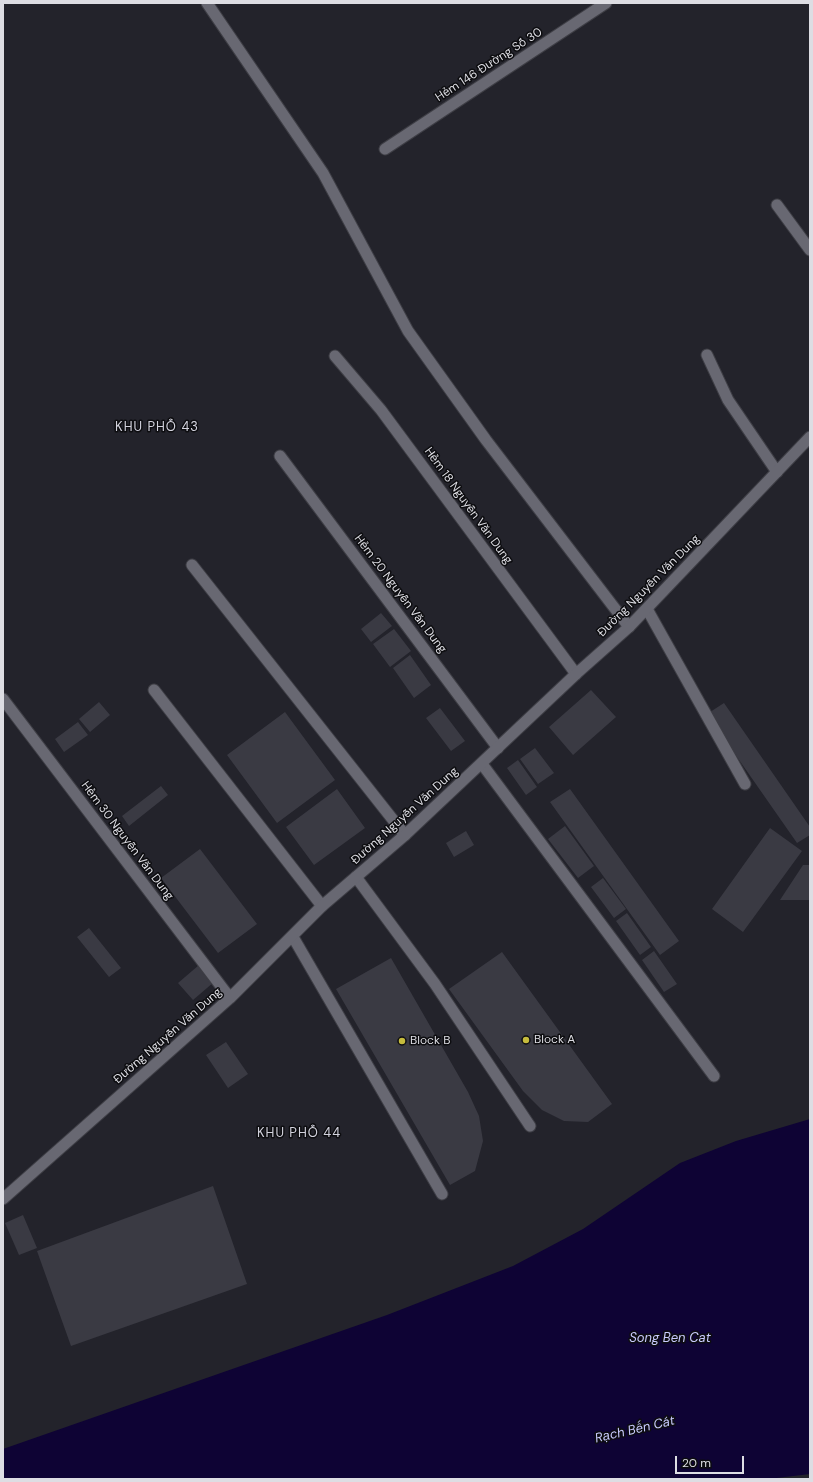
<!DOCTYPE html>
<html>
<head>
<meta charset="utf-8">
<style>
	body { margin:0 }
	#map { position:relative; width:813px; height:1482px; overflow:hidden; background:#23232b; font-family:"DM Sans",sans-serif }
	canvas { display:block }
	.frame { position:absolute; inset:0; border:4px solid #dddde3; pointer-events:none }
	.scale { position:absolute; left:675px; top:1456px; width:69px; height:18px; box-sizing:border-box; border:2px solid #dddde3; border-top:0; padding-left:5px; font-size:12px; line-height:14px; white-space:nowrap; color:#dddde3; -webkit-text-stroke:3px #0d0d10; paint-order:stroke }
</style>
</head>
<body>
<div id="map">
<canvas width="813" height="1482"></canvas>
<div class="frame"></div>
<div class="scale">20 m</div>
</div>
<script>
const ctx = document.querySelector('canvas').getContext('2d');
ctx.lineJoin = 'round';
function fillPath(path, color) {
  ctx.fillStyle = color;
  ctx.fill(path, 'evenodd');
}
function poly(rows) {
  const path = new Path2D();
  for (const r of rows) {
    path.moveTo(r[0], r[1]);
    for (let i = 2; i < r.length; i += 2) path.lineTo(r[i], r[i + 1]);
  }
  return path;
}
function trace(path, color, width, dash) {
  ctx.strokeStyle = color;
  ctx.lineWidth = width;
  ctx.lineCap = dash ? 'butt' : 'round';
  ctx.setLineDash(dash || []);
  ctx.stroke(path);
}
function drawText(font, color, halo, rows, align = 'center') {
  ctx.font = font + ' "DM Sans",sans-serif';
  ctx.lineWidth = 3;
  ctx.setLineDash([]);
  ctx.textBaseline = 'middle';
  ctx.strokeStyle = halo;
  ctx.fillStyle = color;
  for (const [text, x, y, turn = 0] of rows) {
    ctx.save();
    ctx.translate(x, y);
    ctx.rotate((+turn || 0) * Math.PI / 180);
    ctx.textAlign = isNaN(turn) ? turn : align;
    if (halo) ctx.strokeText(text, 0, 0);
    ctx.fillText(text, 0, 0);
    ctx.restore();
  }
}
const water = poly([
	[810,1119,810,1474,768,1479,3,1479,3,1449,387,1315,513,1266,583,1229,680,1163,736,1141]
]);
const building = poly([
	[381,613,392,626,371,642,361,629],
	[394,629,411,651,390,667,373,644],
	[410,655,431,685,414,698,393,668],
	[591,690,616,717,573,755,549,727],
	[99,702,110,715,90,732,79,719],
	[724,703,810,827,810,835,797,843,707,714],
	[440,708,465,741,451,751,426,718],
	[285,712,335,780,277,823,227,755],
	[78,722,88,735,64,752,55,739],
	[535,748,554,773,538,784,520,759],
	[518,760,537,787,526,795,507,768],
	[161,786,168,795,129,826,122,816],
	[337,789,365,828,314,865,286,827],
	[570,789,679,941,660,955,550,802],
	[565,826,594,866,578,878,548,839],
	[770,828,802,851,743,932,712,909],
	[466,831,474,845,454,857,446,843],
	[200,849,257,924,218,953,161,878],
	[803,865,810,865,810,900,780,900],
	[603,878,626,909,614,918,591,887],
	[627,913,651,947,640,955,616,921],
	[89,928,121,968,109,977,77,937],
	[654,951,677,984,664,992,642,960],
	[502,952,612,1104,588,1122,564,1121,542,1110,523,1091,449,989],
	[391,958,468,1092,479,1116,483,1141,475,1171,450,1185,336,989],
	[199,965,214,982,193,1000,178,983],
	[226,1042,248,1074,228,1088,206,1055],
	[213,1186,247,1284,71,1346,37,1251],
	[23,1215,37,1248,19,1255,5,1223]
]);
const service = poly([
	[207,3,323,173,408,331,486,440,629,627],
	[777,205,810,250],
	[707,355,728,400,777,472],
	[335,356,381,410,576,674],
	[280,456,498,748],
	[192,565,405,835],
	[647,609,745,784],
	[154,690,322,906],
	[482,764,714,1076],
	[356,877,435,984,530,1126],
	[293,937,442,1194]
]);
const minor = poly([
	[385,149,606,3],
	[3,699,230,998],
	[3,1199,230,998,322,906,405,835,576,674,629,627,810,437]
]);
const markers = [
	[526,1040,4,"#c6bc3d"],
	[402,1041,4,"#c6bc3d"]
];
const streetNames = [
	["Hẻm 146 Đường Số 30",489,65,-33],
	["Hẻm 18 Nguyễn Văn Dung",468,506,54],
	["Đường Nguyễn Văn Dung",649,586,-45],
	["Hẻm 20 Nguyễn Văn Dung",400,594,53],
	["Đường Nguyễn Văn Dung",405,816,-42],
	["Hẻm 30 Nguyễn Văn Dung",127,841,53],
	["Đường Nguyễn Văn Dung",168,1036,-41]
];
const poiNames = [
	["Block A",534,1040],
	["Block B",410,1041]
];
const neighbourhoodNames = [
	["KHU PHỐ 43",157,428],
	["KHU PHỐ 44",299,1134]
];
const waterNames = [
	["Song Ben Cat",670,1339],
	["Rạch Bến Cát",635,1430,-13]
];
fillPath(water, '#0e0334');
fillPath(building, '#3a3a43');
trace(service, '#3e3e45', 13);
trace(minor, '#3e3e45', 13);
trace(service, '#686872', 11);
trace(minor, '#686872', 11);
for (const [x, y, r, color] of markers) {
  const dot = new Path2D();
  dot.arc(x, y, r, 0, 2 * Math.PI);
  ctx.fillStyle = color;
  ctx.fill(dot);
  trace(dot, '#0d0d10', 1.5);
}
drawText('12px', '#dddde3', '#0d0d10', streetNames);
drawText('12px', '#dddde3', '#0d0d10', poiNames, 'left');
ctx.letterSpacing = '1px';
drawText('13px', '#d3d3de', '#0d0d10', neighbourhoodNames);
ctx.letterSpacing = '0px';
drawText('italic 13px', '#c9cafe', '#0d0d10', waterNames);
</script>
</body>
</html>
